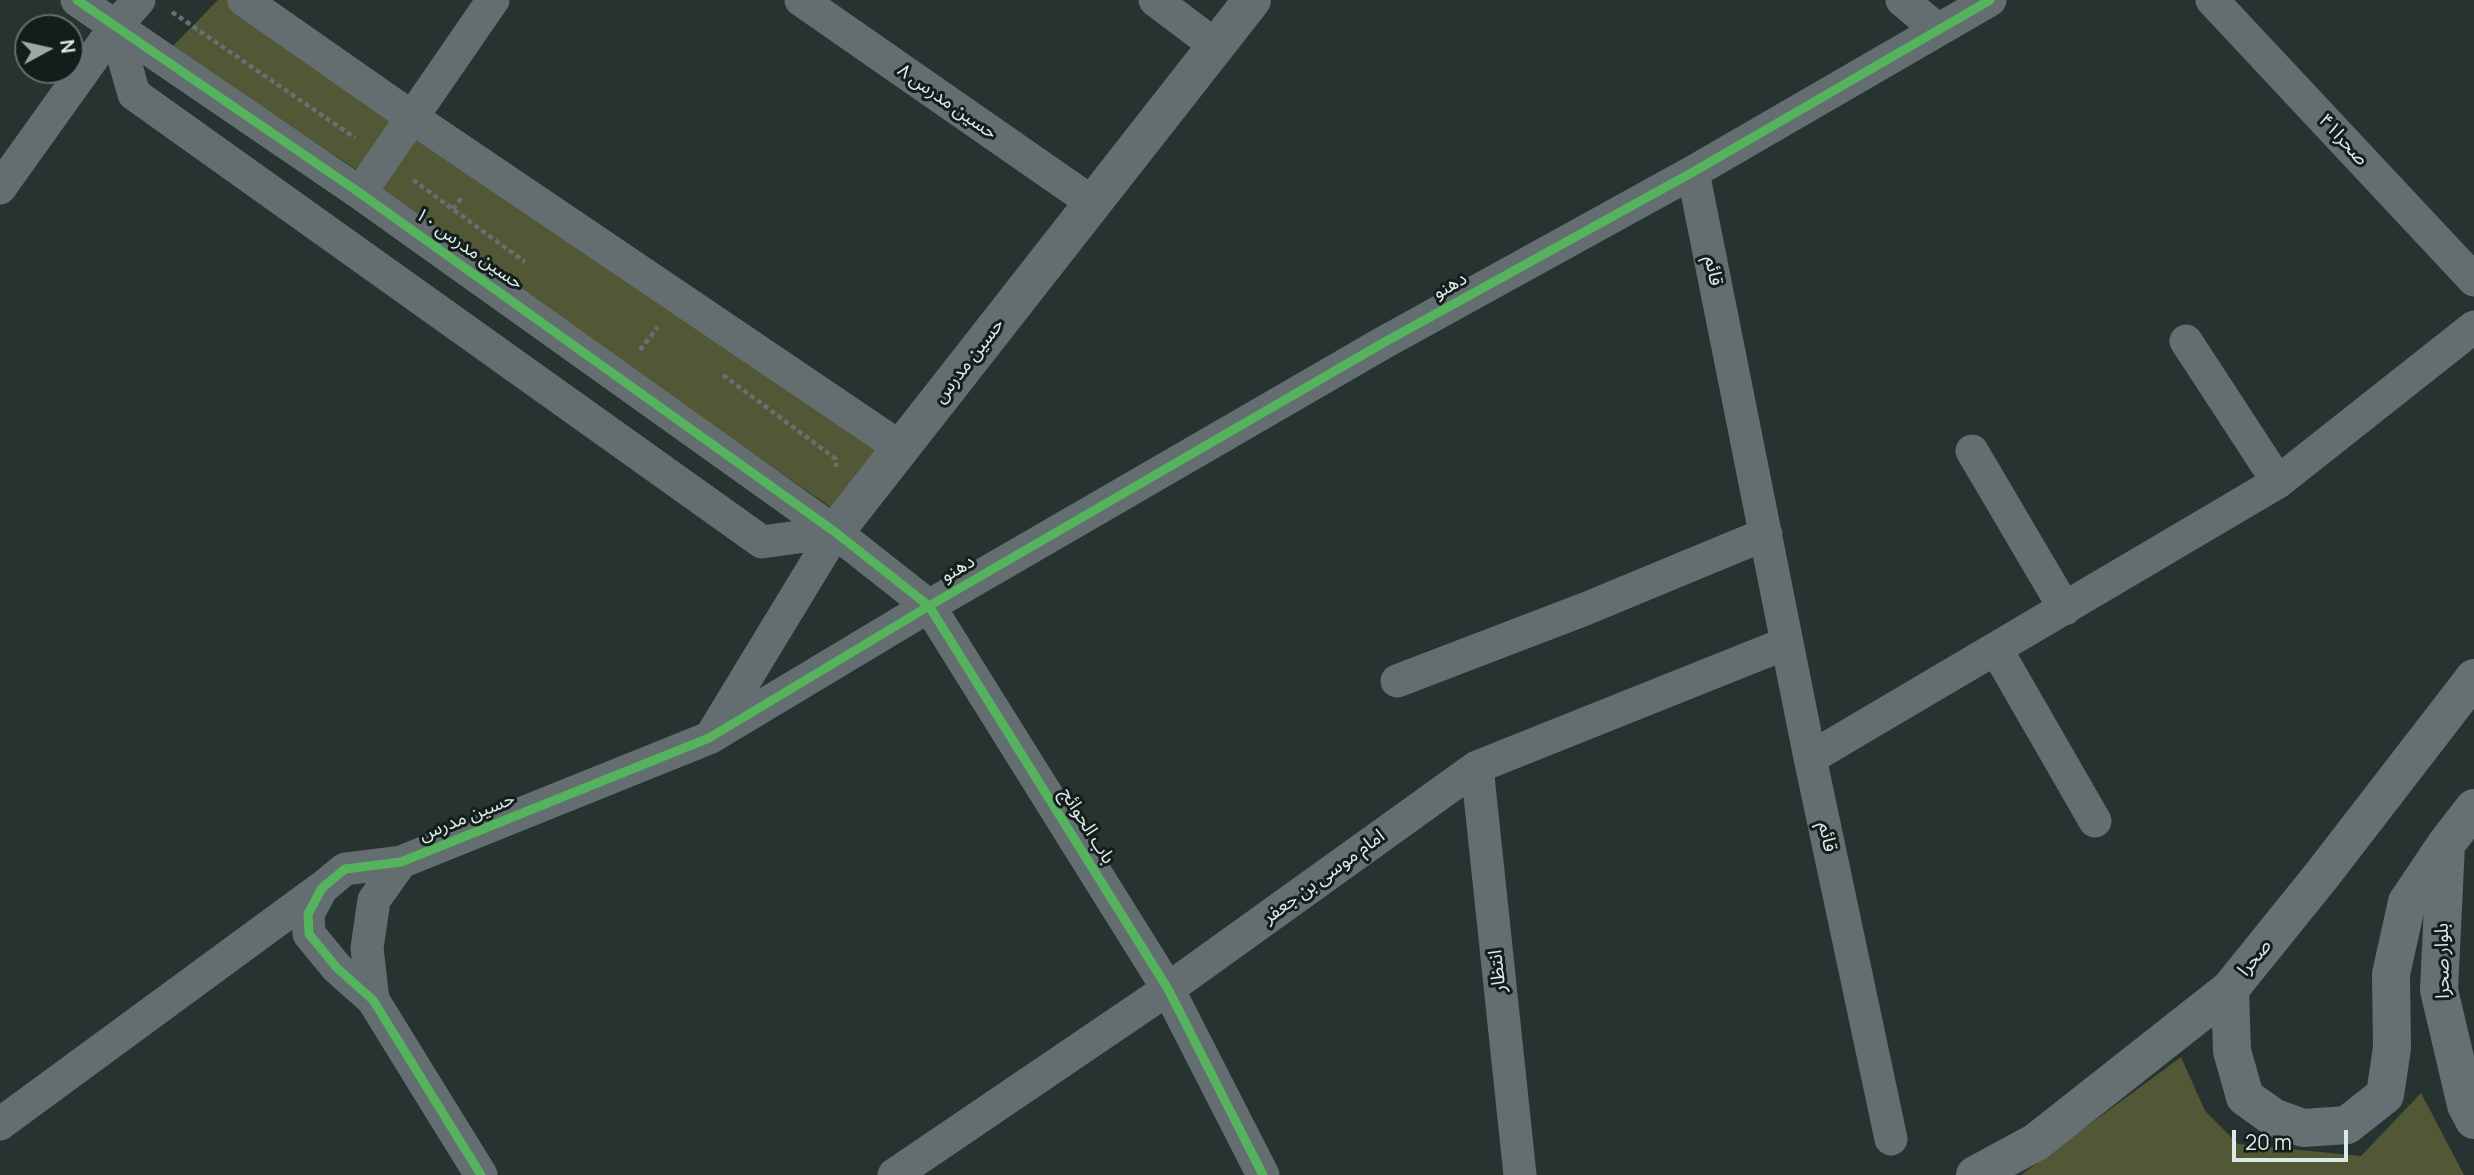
<!DOCTYPE html>
<html>
<head>
<meta charset="utf-8">
<style>
	body { margin:0 }
	#map { position:relative; width:2474px; height:1175px; overflow:hidden; background:#263331; font-family:Manrope,sans-serif }
	canvas { display:block }
	.north { position:absolute; left:14px; top:14px; width:70px; height:70px; box-sizing:border-box; background:#131d1c; border:2px solid #636f6d; border-radius:50%; rotate:82deg; font-size:19px; font-weight:700; line-height:28px; text-align:center; color:#dceae7 }
	.north::after { content:''; display:block; margin:auto; width:24px; height:32px; background:#9caaa7; clip-path:polygon(50% 0,100% 100%,50% 72%,0 100%) }
	.scale { position:absolute; left:2232px; top:1130px; width:116px; height:32px; box-sizing:border-box; border:4px solid #dceae7; border-top:0; padding-left:9px; font-size:21px; line-height:24px; white-space:nowrap; color:#dceae7; -webkit-text-stroke:5px #131d1c; paint-order:stroke }
</style>
</head>
<body>
<div id="map">
<canvas width="2474" height="1175"></canvas>
<div class="north">N</div>
<div class="scale">20 m</div>
</div>
<script>
const ctx = document.querySelector('canvas').getContext('2d');
ctx.lineJoin = 'round';
function fillPath(path, color) {
  ctx.fillStyle = color;
  ctx.fill(path, 'evenodd');
}
function poly(rows) {
  const path = new Path2D();
  for (const r of rows) {
    path.moveTo(r[0], r[1]);
    for (let i = 2; i < r.length; i += 2) path.lineTo(r[i], r[i + 1]);
  }
  return path;
}
function trace(path, color, width, dash) {
  ctx.strokeStyle = color;
  ctx.lineWidth = width;
  ctx.lineCap = dash ? 'butt' : 'round';
  ctx.setLineDash(dash || []);
  ctx.stroke(path);
}
function drawText(font, color, halo, rows, align = 'center') {
  ctx.font = font + ' Manrope,"Noto Sans Arabic",sans-serif';
  ctx.lineWidth = 6;
  ctx.setLineDash([]);
  ctx.textBaseline = 'middle';
  ctx.strokeStyle = halo;
  ctx.fillStyle = color;
  for (const [text, x, y, turn = 0] of rows) {
    ctx.save();
    ctx.translate(x, y);
    ctx.rotate((+turn || 0) * Math.PI / 180);
    ctx.textAlign = isNaN(turn) ? turn : align;
    if (halo) ctx.strokeText(text, 0, 0);
    ctx.fillText(text, 0, 0);
    ctx.restore();
  }
}
const green = poly([
	[218,0,233,0,395,117,360,172,172,47],
	[416,130,887,450,839,513,374,191],
	[2181,1057,2205,1111,2238,1144,2361,1156,2421,1093,2464,1175,2021,1175]
]);
const path = poly([
	[172,12,355,138],
	[413,180,525,262],
	[453,209,463,196],
	[640,350,658,327],
	[723,375,836,459,836,467]
]);
const minor = poly([
	[77,0,360,193,835,532,929,606,1168,989,1263,1175],
	[244,0,413,118,901,448],
	[801,0,1093,203],
	[1155,0,1216,46],
	[1902,0,1938,30],
	[2212,0,2474,280],
	[115,27,134,94,762,542,835,532],
	[1693,172,1810,758,1891,1139],
	[0,188,115,27,139,0],
	[360,193,493,0],
	[2186,341,2278,482],
	[1972,451,2065,609],
	[1996,649,2095,821],
	[1397,681,1585,609,1766,534],
	[713,733,835,532],
	[1810,758,2278,482,2474,327],
	[1477,767,1520,1175],
	[373,1000,367,948,374,900,401,862],
	[0,1124,320,889],
	[481,1175,373,1000,337,968,309,934,308,914,322,888,345,869,401,862,709,738,929,606,1383,343,1693,172,1990,0],
	[894,1175,1168,989,1477,767,1787,643]
]);
const tertiary = poly([
	[835,532,1252,0]
]);
const secondary = poly([
	[2474,808,2446,844,2439,990,2466,1105,2474,1120],
	[2230,989,2232,1051,2245,1097,2273,1117,2303,1128,2347,1125,2385,1095,2392,1048,2391,974,2407,902,2446,844],
	[1975,1175,2036,1142,2230,989,2322,875,2474,678]
]);
const cycleway = poly([
	[77,0,360,193,835,532,929,606,1168,989,1263,1175],
	[481,1175,373,1000,337,968,309,934,308,914,322,888,345,869,401,862,709,738,929,606,1383,343,1693,172,1990,0]
]);
const streetNames = [
	["حسین مدرس ۸",947,102,35],
	["صحرا۴۱",2343,140,47],
	["حسین مدرس ۱۰",469,249,35],
	["قائم",1713,271,79],
	["دهنو",1450,286,-29],
	["حسین مدرس",969,361,-52],
	["دهنو",958,569,-30],
	["حسین مدرس",467,817,-22],
	["باب الحوائج",1087,826,58],
	["قائم",1827,837,78],
	["امام موسی بن جعفر",1324,877,-36],
	["صحرا",2255,958,-51],
	["بلوار صحرا",2443,961,-91],
	["انتظار",1498,971,-96]
];
fillPath(green, '#525836');
trace(path, '#676f71', 4.5, [5, 3.5]);
trace(minor, '#646e70', 33);
trace(tertiary, '#646e70', 38);
trace(secondary, '#647072', 38);
trace(cycleway, '#56b35d', 9);
drawText('19px', '#dceae7', '#131d1c', streetNames);
</script>
</body>
</html>
